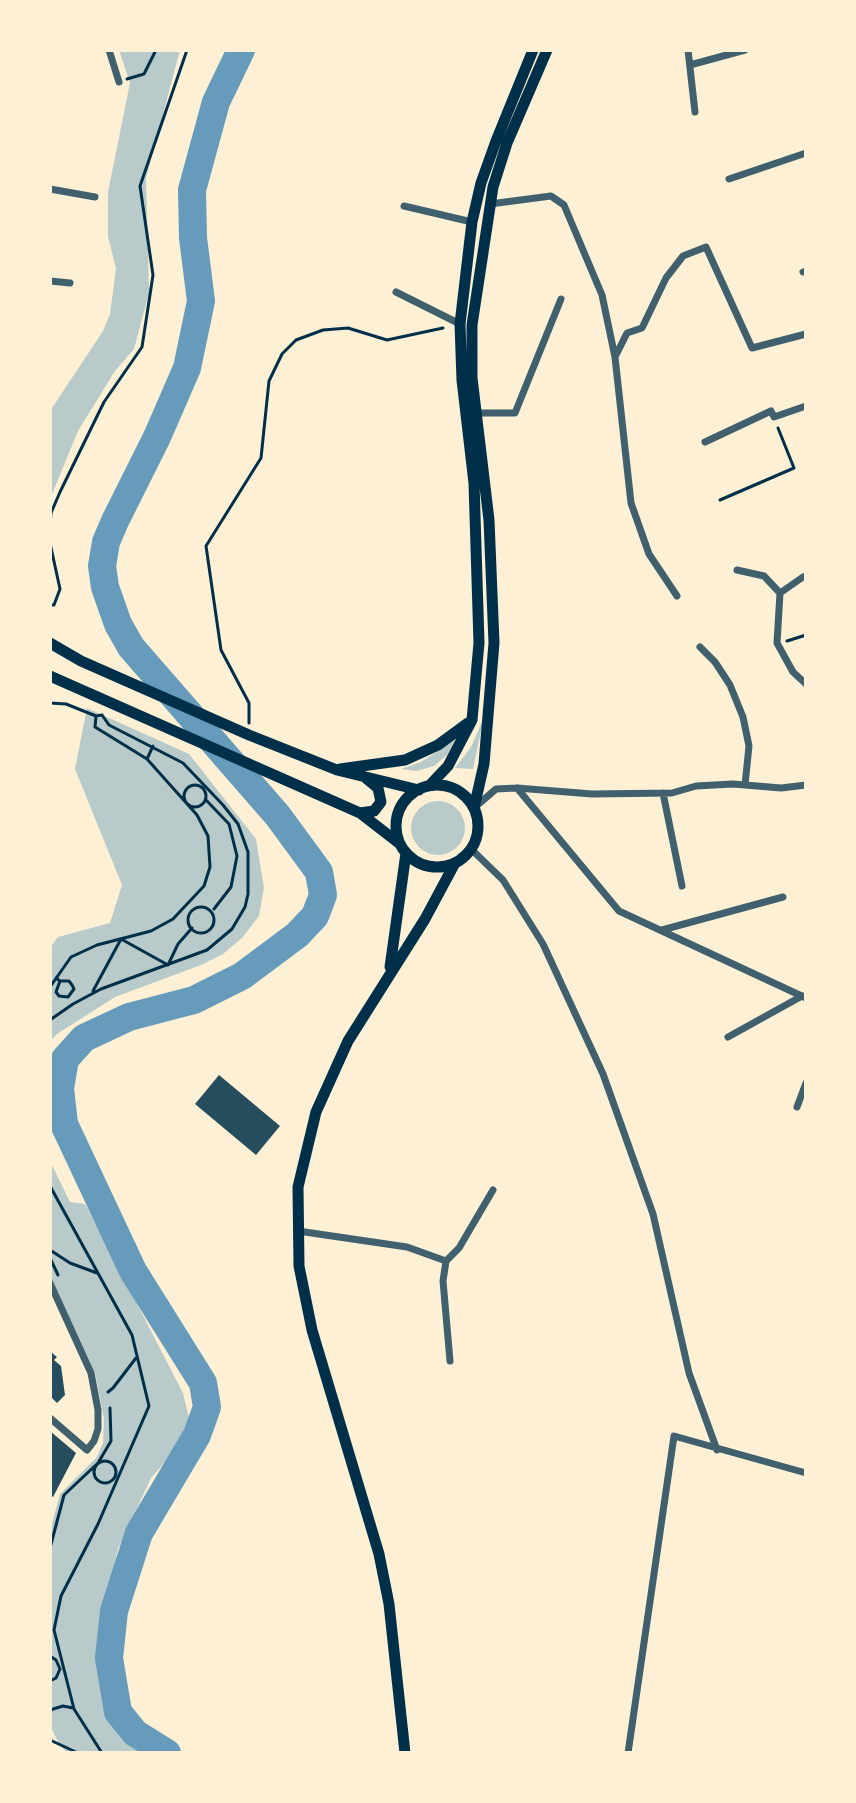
<!DOCTYPE html>
<html>
<head>
<meta charset="utf-8">
<style>
	body { margin:0 }
	#map { position:relative; width:856px; height:1803px; overflow:hidden; background:#fdf0d5; font-family:"Zilla Slab",serif }
	canvas { display:block }
	.frame { position:absolute; inset:0; border:52px solid #fdf0d5; pointer-events:none }
</style>
</head>
<body>
<div id="map">
<canvas width="856" height="1803"></canvas>
<div class="frame"></div>
</div>
<script>
const ctx = document.querySelector('canvas').getContext('2d');
ctx.lineJoin = 'round';
function fillPath(path, color) {
  ctx.fillStyle = color;
  ctx.fill(path, 'evenodd');
}
function poly(rows) {
  const path = new Path2D();
  for (const r of rows) {
    if (r.length === 3) {
      path.moveTo(r[0] + r[2], r[1]);
      path.arc(r[0], r[1], r[2], 0, 2 * Math.PI);
      continue;
    }
    path.moveTo(r[0], r[1]);
    for (let i = 2; i < r.length; i += 2) path.lineTo(r[i], r[i + 1]);
  }
  return path;
}
function trace(path, color, width, dash) {
  ctx.strokeStyle = color;
  ctx.lineWidth = width;
  ctx.lineCap = dash ? 'butt' : 'round';
  ctx.setLineDash(dash || []);
  ctx.stroke(path);
}
const green = poly([
	[119,50,180,50,146,178,149,293,134,349,115,371,78,431,50,499,50,411,103,331,110,314,116,269,108,236,108,192,130,83],
	[87,708,189,754,256,839,264,888,259,916,242,938,223,954,201,965,115,997,57,1034,50,1042,50,948,58,937,110,923,122,885,75,769],
	[484,717,473,769,455,768,471,747],
	[455,740,447,755,434,766,417,771,401,769,421,762],
	[438,828,27],
	[50,1161,70,1202,85,1204,104,1240,183,1393,190,1422,175,1451,151,1478,118,1549,101,1626,100,1658,111,1704,124,1732,153,1753,68,1753,61,1747,50,1726,50,1531,60,1494,97,1457,103,1443,104,1419,95,1373,50,1275]
]);
const river = poly([
	[167,1753,135,1733,118,1712,109,1658,114,1611,139,1533,197,1435,207,1407,203,1383,133,1271,64,1124,60,1088,65,1059,84,1038,129,1017,194,1000,242,976,297,935,315,916,323,895,319,872,278,816,131,647,118,624,105,587,102,566,106,542,115,521,157,437,187,368,201,301,193,238,192,190,216,102,241,50]
]);
const building = poly([
	[219,1075,280,1126,256,1155,195,1104],
	[50,1351,57,1357,54,1360,61,1366,65,1395,57,1403,50,1396],
	[50,1431,76,1453,53,1497,50,1495]
]);
const path = poly([
	[127,79,144,74,156,50],
	[720,500,794,468,778,428],
	[50,526,51,513,60,492,104,402,142,347,153,275,140,186,187,50],
	[50,543,60,589,54,605,50,605],
	[787,641,806,635],
	[50,703,66,704,96,716],
	[249,723,249,703,221,650,206,546,261,458,269,381,282,354,296,340,323,330,348,328,387,340,443,328],
	[147,759,153,746],
	[195,796,11],
	[206,800,229,824,237,856,231,887,214,909],
	[201,920,13],
	[56,978,60,981,69,981,72,985,74,989,68,997,59,996,56,992,60,981],
	[50,987,71,957,97,945,151,931,173,919,204,886,210,867,208,836,197,815,147,759,95,727,96,716,102,715],
	[93,991,121,939,168,965,178,944,192,928],
	[50,1020,73,1004,101,989,207,950,232,929,245,907,248,894,248,852,238,824,223,805,183,763,109,725,102,715],
	[50,1186,132,1335,149,1406,98,1524,61,1596,54,1630,74,1709,102,1753],
	[50,1250,70,1263,97,1273],
	[50,1258,58,1275],
	[108,1392,113,1388,136,1358],
	[105,1472,11],
	[50,1548,64,1495,98,1463,111,1441,110,1408],
	[50,1656,56,1660,60,1669],
	[50,1681,56,1678,60,1669],
	[50,1710,63,1706,73,1708],
	[50,1740,78,1753]
]);
const minor = poly([
	[109,50,119,82],
	[688,50,695,112],
	[690,65,745,50],
	[729,179,806,153],
	[50,189,95,197],
	[490,204,551,196,564,205,602,295,615,357,631,503,649,554,677,596],
	[404,206,472,222],
	[803,272,806,271],
	[50,281,70,283],
	[396,292,460,324],
	[615,357,627,333,642,328,666,278,683,256,706,247,752,348,806,334],
	[476,413,515,413,561,299],
	[705,442,771,411,774,417,806,406],
	[737,570,764,576,780,593,777,643,793,672,806,684],
	[780,593,803,577],
	[700,647,715,662,730,685,743,717,749,746,745,785],
	[517,788,619,911,806,998],
	[663,793,682,886],
	[474,808,496,789,517,788,592,794,672,793,696,786,733,784,781,788,806,785],
	[471,849,503,880,543,944,603,1074,653,1214,689,1373,717,1450],
	[662,930,783,897],
	[728,1037,802,996],
	[797,1107,806,1083],
	[298,1231,407,1247,446,1261],
	[50,1283,91,1373,98,1410,98,1429,94,1441,87,1450,50,1418],
	[450,1361,443,1281,446,1261,459,1248,493,1190],
	[628,1753,674,1436,806,1473]
]);
const primary = poly([
	[50,643,81,661,249,735,337,770,419,790],
	[50,676,360,813,400,844],
	[340,769,405,760,438,745,468,723],
	[437,826,41],
	[429,786,448,766,472,720,479,643,474,483,462,380,460,324,472,222,481,183,496,141,533,50],
	[474,808,484,764,494,643,489,520,472,378,472,325,493,187,507,143,547,50],
	[360,813,374,811,381,802,378,788,367,779],
	[390,967,406,853],
	[405,1753,389,1604,379,1554,312,1330,299,1266,298,1187,316,1112,348,1041,425,919,455,863]
]);
fillPath(green, '#b9caca');
trace(river, '#669bbc', 28);
fillPath(building, '#264d5e');
trace(path, '#003049', 3);
trace(minor, '#3f606c', 7);
trace(primary, '#003049', 11);
</script>
</body>
</html>
